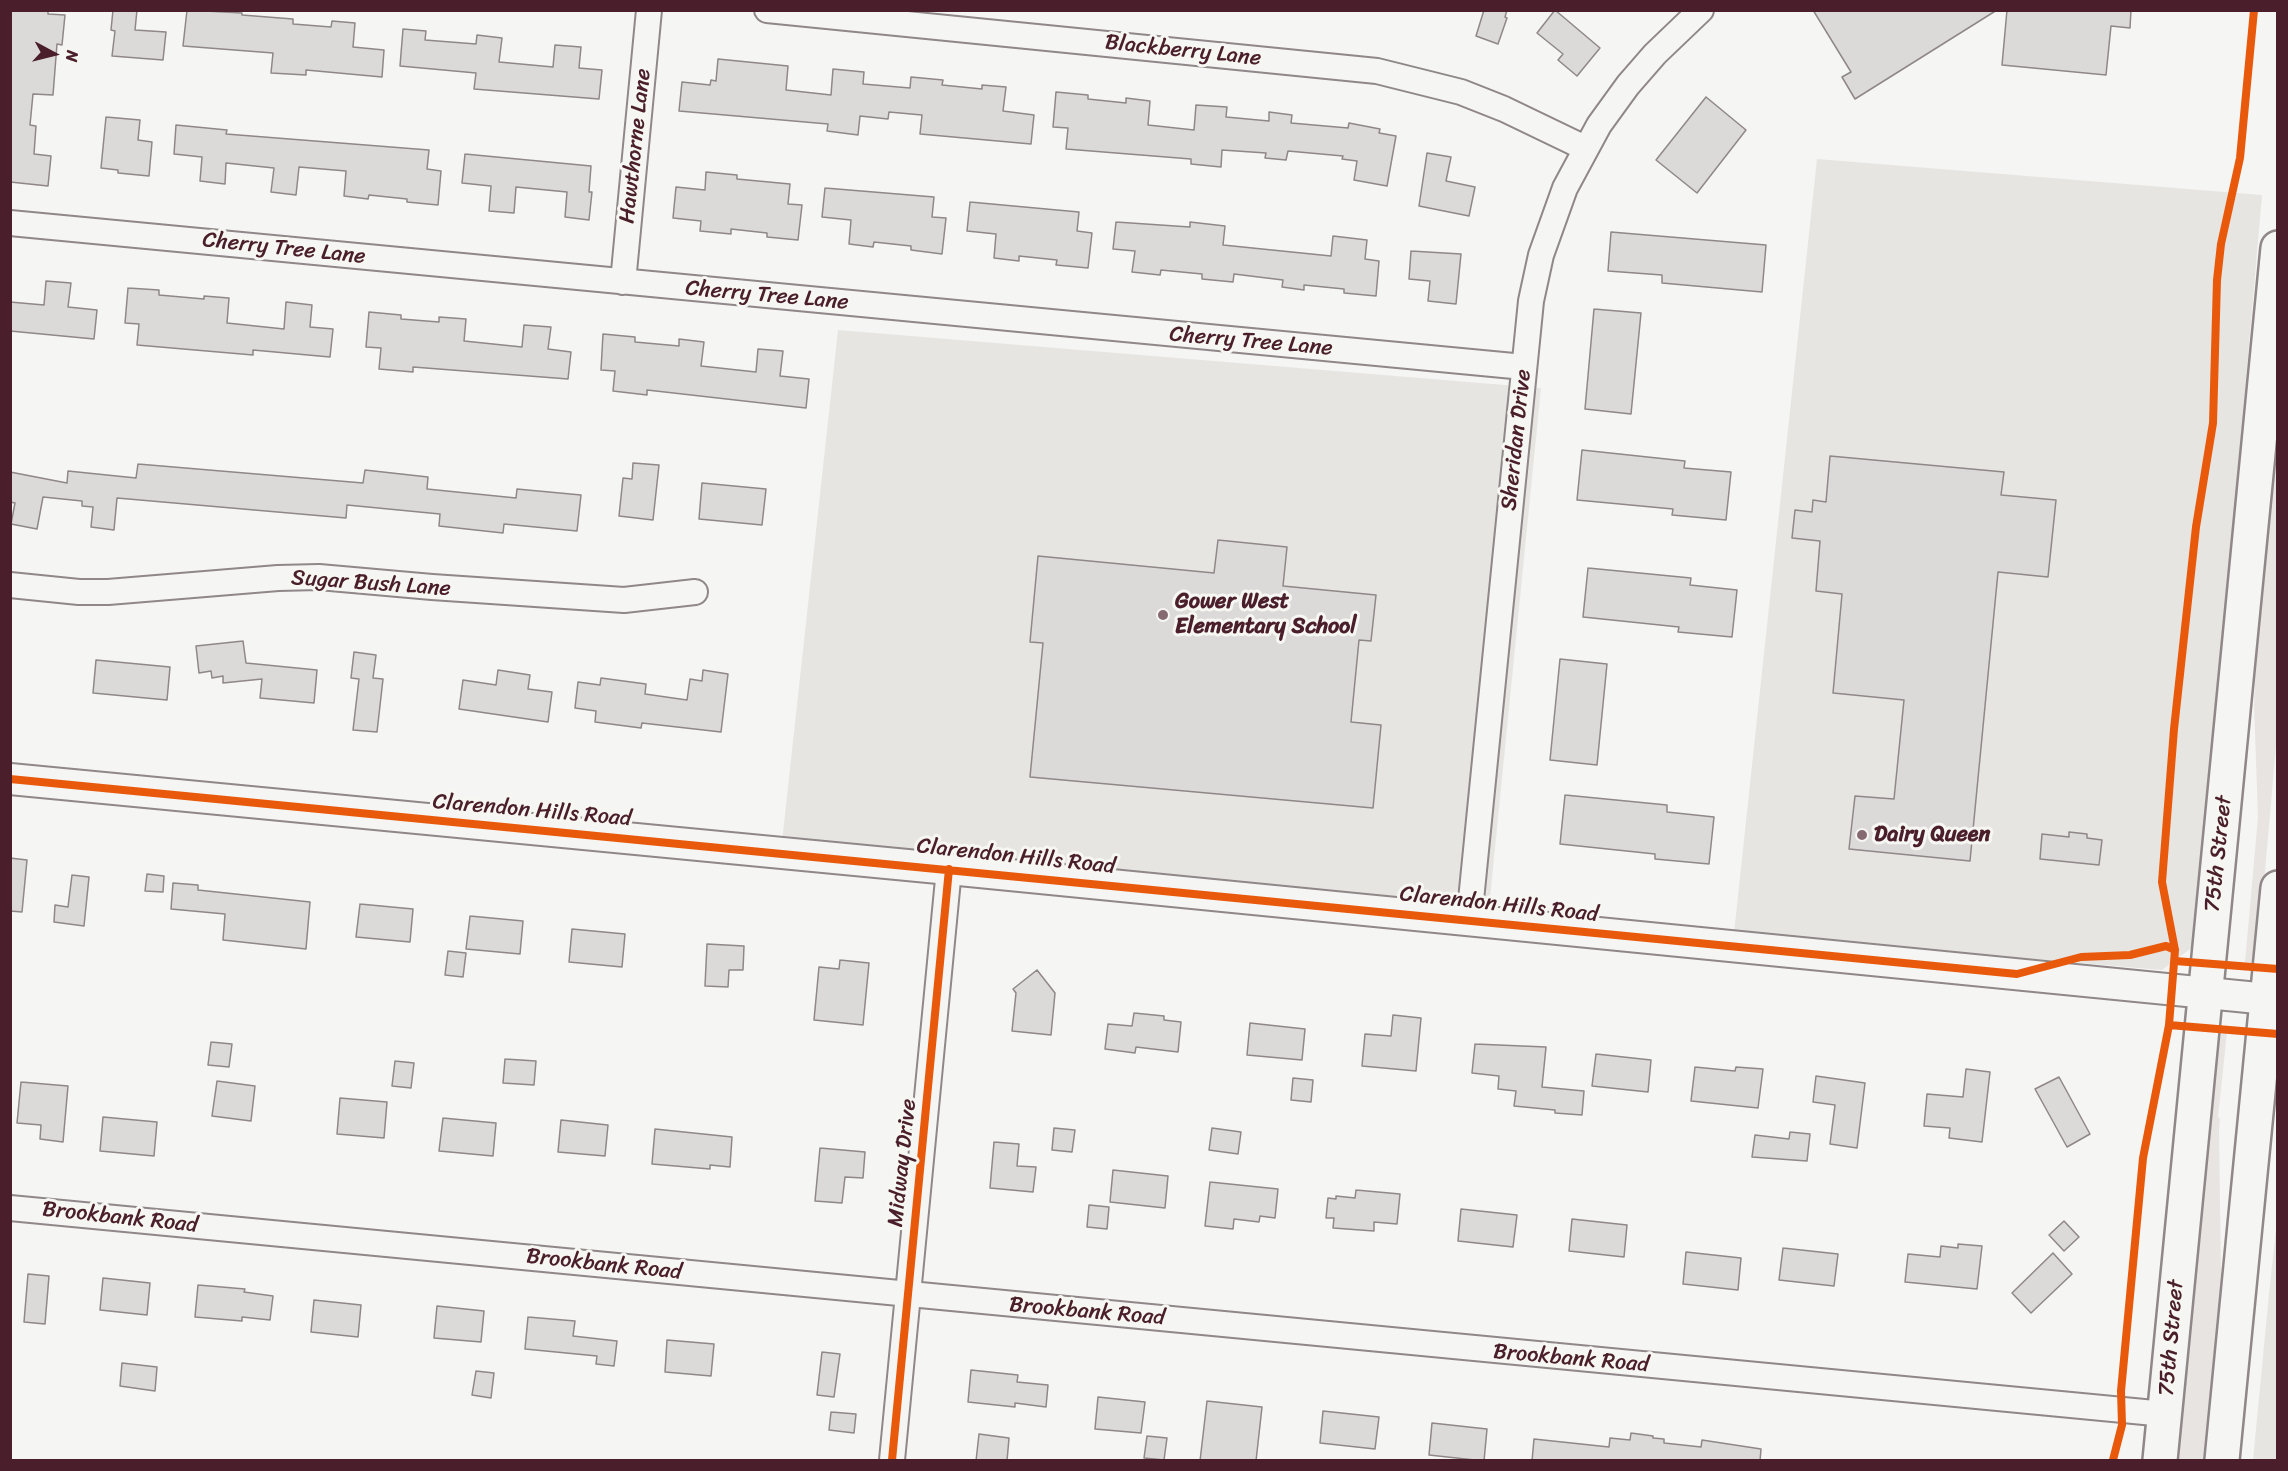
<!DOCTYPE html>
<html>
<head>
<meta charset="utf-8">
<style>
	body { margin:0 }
	#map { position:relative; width:2288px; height:1471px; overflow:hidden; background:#f5f5f3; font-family:Sriracha,sans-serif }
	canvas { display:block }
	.frame { position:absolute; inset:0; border:12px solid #4a1f2b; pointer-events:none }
	.north { position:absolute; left:24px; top:24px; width:60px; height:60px; -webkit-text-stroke:4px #f6f6f2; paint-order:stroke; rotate:97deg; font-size:16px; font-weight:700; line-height:24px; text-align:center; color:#4a1f2b }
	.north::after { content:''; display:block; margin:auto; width:21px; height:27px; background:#4a1f2b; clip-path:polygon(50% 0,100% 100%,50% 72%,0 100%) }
</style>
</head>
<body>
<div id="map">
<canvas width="2288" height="1471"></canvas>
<div class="frame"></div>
<div class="north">N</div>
</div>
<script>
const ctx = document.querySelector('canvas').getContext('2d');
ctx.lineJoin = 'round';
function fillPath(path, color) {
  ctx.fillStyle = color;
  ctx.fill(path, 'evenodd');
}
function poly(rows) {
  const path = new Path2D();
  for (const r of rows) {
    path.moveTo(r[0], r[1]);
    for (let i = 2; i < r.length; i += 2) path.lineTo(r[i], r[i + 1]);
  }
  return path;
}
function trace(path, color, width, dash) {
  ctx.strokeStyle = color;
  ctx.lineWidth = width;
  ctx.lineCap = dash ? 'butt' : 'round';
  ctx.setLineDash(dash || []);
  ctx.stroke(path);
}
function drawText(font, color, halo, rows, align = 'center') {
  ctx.font = font + ' Sriracha,sans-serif';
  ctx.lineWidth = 6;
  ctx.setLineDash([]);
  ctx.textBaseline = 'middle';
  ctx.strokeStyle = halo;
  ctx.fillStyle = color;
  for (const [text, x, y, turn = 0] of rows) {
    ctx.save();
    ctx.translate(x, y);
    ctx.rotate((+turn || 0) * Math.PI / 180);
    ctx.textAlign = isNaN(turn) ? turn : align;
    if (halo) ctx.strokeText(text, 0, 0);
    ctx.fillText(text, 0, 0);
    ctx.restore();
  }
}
const built = poly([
	[1817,159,2262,195,2197,944,2162,970,1734,933],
	[838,330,1541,388,1489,908,782,842],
	[2277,1220,2277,1460,2253,1460,2269,1294]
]);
const green = poly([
	[2277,367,2277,734,2257,963,2245,962,2258,817,2254,705,2258,605],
	[2215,1030,2227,1032,2218,1117,2220,1118,2219,1131,2222,1342,2210,1460,2172,1460]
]);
const building = poly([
	[10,10,48,10,48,14,65,15,62,45,57,44,53,95,33,94,30,125,36,126,34,154,51,156,48,186,10,182,10,10],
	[113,10,137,10,135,30,166,32,163,60,112,56,115,31,111,30,113,10],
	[187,10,242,13,242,15,293,19,293,24,331,27,332,21,355,23,353,47,384,50,382,77,306,70,306,75,271,73,273,53,183,46,187,10],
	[1484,10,1507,10,1505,17,1507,18,1498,44,1476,36,1484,10],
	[1555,10,1600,48,1577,76,1558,60,1563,54,1537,33,1555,10],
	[1813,10,1997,10,1855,99,1842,77,1851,72,1813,10],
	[2007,10,2131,10,2130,28,2111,26,2106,75,2002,65,2007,10],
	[403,29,426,31,425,40,476,44,477,35,502,38,499,62,553,67,555,45,581,47,579,68,602,70,599,99,474,89,476,73,400,66,403,29],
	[718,59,788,66,786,90,831,95,833,69,864,72,863,84,910,88,911,77,943,80,942,85,982,89,982,85,1006,87,1003,111,1034,115,1031,144,920,134,922,115,889,112,888,119,860,116,858,135,827,131,828,124,679,111,682,82,710,85,711,80,716,81,718,59],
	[1056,92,1088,95,1088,99,1126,103,1126,98,1150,101,1148,125,1194,130,1196,105,1227,107,1226,117,1269,121,1269,112,1292,115,1291,123,1348,128,1349,123,1380,129,1379,133,1396,136,1387,186,1354,180,1357,161,1342,159,1343,156,1288,151,1286,160,1265,158,1266,153,1222,150,1221,167,1191,164,1191,159,1066,149,1068,128,1053,127,1056,92],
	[1706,97,1746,130,1697,193,1656,160,1706,97],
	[106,117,140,120,138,140,152,142,149,176,118,173,118,170,101,168,106,117],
	[176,125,227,130,226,134,429,150,427,169,441,171,438,205,407,202,407,199,369,195,368,199,344,196,346,171,299,167,296,195,271,192,274,168,226,163,225,184,200,181,202,157,174,154,176,125],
	[1427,153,1451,157,1446,181,1475,187,1469,216,1419,206,1427,153],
	[465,154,591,166,589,192,592,192,589,220,565,217,567,192,516,187,514,213,489,211,491,186,462,183,465,154],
	[706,172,737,175,737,179,790,184,788,204,802,205,798,240,767,237,767,233,731,229,731,234,700,231,701,221,673,218,676,187,705,190,706,172],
	[825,188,934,197,932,217,946,218,942,254,911,250,911,246,874,242,873,247,849,244,851,220,822,217,825,188],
	[970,202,1079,212,1077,231,1092,233,1088,268,1056,265,1057,260,1019,256,1019,261,994,258,996,234,967,231,970,202],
	[1116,222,1190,227,1190,222,1225,226,1223,245,1331,256,1333,236,1367,240,1365,259,1379,261,1376,296,1344,293,1344,289,1304,285,1304,290,1282,287,1283,280,1234,274,1233,282,1202,279,1202,274,1161,270,1160,275,1132,272,1135,251,1113,249,1116,222],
	[1611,232,1766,245,1762,292,1662,283,1662,275,1608,271,1611,232],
	[1411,251,1461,254,1456,304,1428,301,1430,281,1409,279,1411,251],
	[46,281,71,283,68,307,97,310,94,339,10,331,10,302,44,305,46,281],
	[128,288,159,290,159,295,204,299,204,296,229,298,227,323,284,329,286,302,312,305,310,327,333,329,330,357,253,350,253,355,137,345,139,324,125,323,128,288],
	[1594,309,1641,313,1631,414,1585,409,1594,309],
	[369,312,401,315,401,319,439,322,439,317,466,319,464,341,522,347,524,325,551,327,548,349,571,352,568,379,413,367,413,372,379,369,381,348,366,347,369,312],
	[603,334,635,337,635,342,679,346,679,339,704,342,701,366,756,372,758,349,783,351,780,376,809,379,806,408,647,390,647,395,613,391,615,371,601,370,603,334],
	[1582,450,1685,461,1684,468,1731,472,1726,520,1672,515,1673,509,1577,500,1582,450],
	[1830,456,2004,472,2001,495,2056,500,2048,577,1998,572,1970,861,1849,849,1855,796,1894,799,1904,700,1833,693,1842,594,1816,591,1820,541,1792,538,1795,510,1812,512,1813,500,1826,502,1830,456],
	[633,463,659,465,653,520,619,516,623,478,632,479,633,463],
	[138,464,363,483,365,470,428,477,427,489,516,498,517,489,581,495,577,531,504,524,503,533,439,526,440,514,347,505,346,518,117,498,114,530,91,527,93,507,82,506,82,501,43,497,37,529,11,524,15,503,10,502,10,472,67,483,68,471,136,478,138,464],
	[702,483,766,489,762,525,699,519,702,483],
	[1218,540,1287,547,1283,586,1376,595,1371,641,1359,640,1351,722,1381,725,1373,808,1030,777,1043,643,1030,642,1038,556,1214,573,1218,540],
	[1588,568,1691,578,1690,585,1737,590,1732,637,1678,632,1679,627,1583,617,1588,568],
	[243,641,246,663,317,670,314,703,260,698,262,679,223,683,223,676,212,678,211,671,199,673,196,646,243,641],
	[354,652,376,655,373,678,383,679,377,732,353,730,359,679,351,678,354,652],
	[1560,659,1607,664,1597,765,1550,760,1560,659],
	[96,660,170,667,167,700,93,693,96,660],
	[498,670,530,675,528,689,552,692,548,722,459,709,463,680,496,685,498,670],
	[703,670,728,674,721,732,642,723,641,728,595,722,596,711,575,708,578,682,600,685,601,678,646,684,645,694,687,700,690,679,702,681,703,670],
	[1565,795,1667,805,1667,812,1714,817,1709,864,1655,859,1655,854,1560,844,1565,795],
	[2069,832,2087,834,2087,838,2102,840,2099,865,2040,859,2042,834,2069,837,2069,832],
	[10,858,27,860,22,912,10,911,10,858],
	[147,874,164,876,163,892,145,891,147,874],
	[72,875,89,877,84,926,54,922,55,905,68,907,72,875],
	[173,883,198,885,198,890,310,902,306,949,223,940,225,914,171,909,173,883],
	[360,904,413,909,410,942,356,937,360,904],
	[470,916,523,921,520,954,466,949,470,916],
	[572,929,625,934,622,967,569,962,572,929],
	[707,944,744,946,743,970,729,970,728,987,705,986,707,944],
	[448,951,466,953,463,977,445,975,448,951],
	[840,960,869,963,863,1025,814,1020,819,967,839,969,840,960],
	[1037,970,1055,993,1051,1035,1012,1031,1016,993,1013,989,1037,970],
	[1134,1013,1164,1016,1164,1020,1181,1022,1178,1052,1136,1047,1135,1053,1105,1049,1108,1024,1132,1026,1134,1013],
	[1393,1015,1421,1018,1416,1071,1362,1066,1365,1034,1391,1036,1393,1015],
	[1250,1023,1305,1029,1302,1060,1247,1055,1250,1023],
	[211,1042,232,1044,229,1067,208,1065,211,1042],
	[1475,1044,1546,1047,1542,1087,1584,1091,1582,1115,1555,1113,1555,1110,1514,1106,1516,1091,1498,1089,1499,1076,1472,1073,1475,1044],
	[1596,1054,1651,1060,1648,1092,1592,1086,1596,1054],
	[505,1059,536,1061,534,1085,503,1083,505,1059],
	[395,1061,414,1063,411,1088,392,1086,395,1061],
	[1695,1067,1735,1071,1736,1067,1763,1069,1758,1108,1691,1101,1695,1067],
	[1966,1069,1990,1072,1982,1142,1949,1138,1950,1128,1924,1126,1927,1094,1963,1097,1966,1069],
	[1816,1076,1865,1083,1857,1148,1830,1144,1835,1105,1813,1102,1816,1076],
	[2059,1077,2090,1134,2067,1147,2035,1089,2059,1077],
	[1293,1078,1313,1080,1311,1102,1291,1100,1293,1078],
	[217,1081,255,1086,251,1121,212,1116,217,1081],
	[21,1082,68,1086,63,1142,40,1139,41,1125,17,1123,21,1082],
	[340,1098,387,1102,384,1138,337,1134,340,1098],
	[103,1117,157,1122,154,1156,100,1151,103,1117],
	[443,1118,496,1123,493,1156,439,1151,443,1118],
	[561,1120,608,1125,605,1156,558,1152,561,1120],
	[1054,1128,1075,1130,1072,1152,1052,1150,1054,1128],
	[1212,1128,1241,1132,1238,1154,1209,1150,1212,1128],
	[655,1129,732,1137,730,1167,710,1165,710,1169,652,1164,655,1129],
	[1790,1132,1810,1134,1807,1161,1752,1157,1755,1135,1789,1139,1790,1132],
	[994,1142,1019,1144,1017,1166,1036,1167,1033,1192,990,1188,994,1142],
	[820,1148,865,1152,863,1178,845,1177,842,1203,815,1201,820,1148],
	[1113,1170,1168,1176,1165,1208,1110,1202,1113,1170],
	[1210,1182,1278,1189,1275,1218,1260,1216,1259,1222,1234,1219,1233,1229,1205,1226,1210,1182],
	[1356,1190,1400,1194,1397,1224,1374,1222,1374,1231,1333,1228,1334,1218,1326,1218,1328,1198,1336,1199,1336,1196,1355,1198,1356,1190],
	[1089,1205,1109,1207,1107,1229,1087,1227,1089,1205],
	[1461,1209,1517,1215,1513,1247,1458,1241,1461,1209],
	[1572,1219,1627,1225,1624,1257,1569,1251,1572,1219],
	[2064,1221,2079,1237,2064,1251,2049,1235,2064,1221],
	[1958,1244,1982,1246,1977,1289,1905,1282,1908,1254,1940,1257,1941,1246,1958,1248,1958,1244],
	[1783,1248,1838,1254,1834,1286,1779,1280,1783,1248],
	[1686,1252,1741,1258,1738,1290,1683,1284,1686,1252],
	[2053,1253,2072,1274,2031,1313,2012,1293,2053,1253],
	[28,1274,49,1276,45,1324,24,1322,28,1274],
	[103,1278,150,1283,147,1315,100,1310,103,1278],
	[198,1285,245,1289,244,1292,273,1296,270,1320,242,1317,242,1321,195,1317,198,1285],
	[314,1300,361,1305,358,1337,311,1332,314,1300],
	[437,1306,484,1311,481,1342,434,1338,437,1306],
	[528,1317,575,1321,573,1336,617,1341,614,1366,596,1364,597,1356,525,1349,528,1317],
	[667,1340,714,1344,711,1376,665,1372,667,1340],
	[822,1352,840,1354,834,1397,817,1395,822,1352],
	[122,1363,157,1367,155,1391,120,1386,122,1363],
	[971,1370,1018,1375,1017,1382,1048,1385,1046,1407,1015,1403,1015,1407,968,1402,971,1370],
	[476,1371,494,1373,491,1398,472,1395,476,1371],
	[1098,1397,1145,1402,1141,1433,1095,1429,1098,1397],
	[1207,1401,1262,1407,1256,1461,1200,1461,1207,1401],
	[1323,1411,1379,1417,1375,1449,1320,1443,1323,1411],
	[831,1412,856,1414,854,1433,829,1430,831,1412],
	[1432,1423,1487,1429,1484,1461,1429,1455,1432,1423],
	[1631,1433,1653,1436,1653,1438,1664,1439,1664,1443,1701,1447,1702,1440,1761,1449,1760,1461,1532,1461,1534,1439,1609,1447,1610,1438,1630,1440,1631,1433],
	[979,1434,1009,1438,1007,1461,976,1461,979,1434],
	[1147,1436,1167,1438,1164,1460,1144,1458,1147,1436]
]);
const minor = poly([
	[767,10,1377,71,1461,92,1504,109,1585,148],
	[10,223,1524,367],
	[623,282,649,10],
	[10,585,79,592,108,592,278,578,319,577,432,587,624,600,695,592],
	[1469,920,1531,301,1541,255,1565,188,1599,125,1628,85,1655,54,1701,10],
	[10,1208,2165,1414],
	[892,1460,949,869]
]);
const tertiary = poly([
	[10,779,949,869,2278,1000]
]);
const secondary = poly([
	[2160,1460,2278,248],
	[2222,1460,2278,888]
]);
const cycleway = poly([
	[10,779,2017,974,2081,957,2130,955,2166,946,2175,950],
	[2175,961,2278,969],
	[2169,1025,2278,1034],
	[892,1460,949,869],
	[2113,1460,2122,1425,2121,1391,2143,1158,2169,1025,2175,950,2162,882,2174,729,2196,527,2213,423,2217,280,2221,244,2240,158,2254,10]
]);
const markers = [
	[1163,615,6,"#866a71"],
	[1862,835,6,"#866a71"]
];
const streetNames = [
	["Blackberry Lane",1183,51,6],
	["Hawthorne Lane",636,146,-84],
	["Cherry Tree Lane",284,249,6],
	["Cherry Tree Lane",767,296,5],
	["Cherry Tree Lane",1251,342,5],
	["Sheridan Drive",1517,440,-84],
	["Sugar Bush Lane",371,584,4],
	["Clarendon Hills Road",532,811,5],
	["75th Street",2219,854,-84],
	["Clarendon Hills Road",1016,857,6],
	["Clarendon Hills Road",1499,905,6],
	["Midway Drive",903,1163,-84],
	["Brookbank Road",120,1218,6],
	["Brookbank Road",604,1265,6],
	["Brookbank Road",1087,1312,5],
	["75th Street",2172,1338,-85],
	["Brookbank Road",1571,1359,5]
];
const poiNames = [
	["Gower West",1175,602],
	["Elementary School",1175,627],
	["Dairy Queen",1874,835]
];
fillPath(built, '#e7e5e2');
fillPath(green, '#e8e4e2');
fillPath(building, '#dcdad9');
trace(building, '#8f8788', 1.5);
trace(minor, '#8f8788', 28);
trace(tertiary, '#8f8788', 34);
trace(secondary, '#8f8788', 38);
trace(minor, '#f5f5f3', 24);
trace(tertiary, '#f5f5f3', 30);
trace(secondary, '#f5f5f3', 33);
trace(cycleway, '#e8590c', 8);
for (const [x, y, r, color] of markers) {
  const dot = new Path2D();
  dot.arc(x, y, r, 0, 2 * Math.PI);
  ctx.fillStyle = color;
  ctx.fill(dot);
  trace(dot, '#f6f6f2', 2);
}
drawText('22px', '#4a1f2b', '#f6f6f2', streetNames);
drawText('bold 22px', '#4a1f2b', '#f6f6f2', poiNames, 'left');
</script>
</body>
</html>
